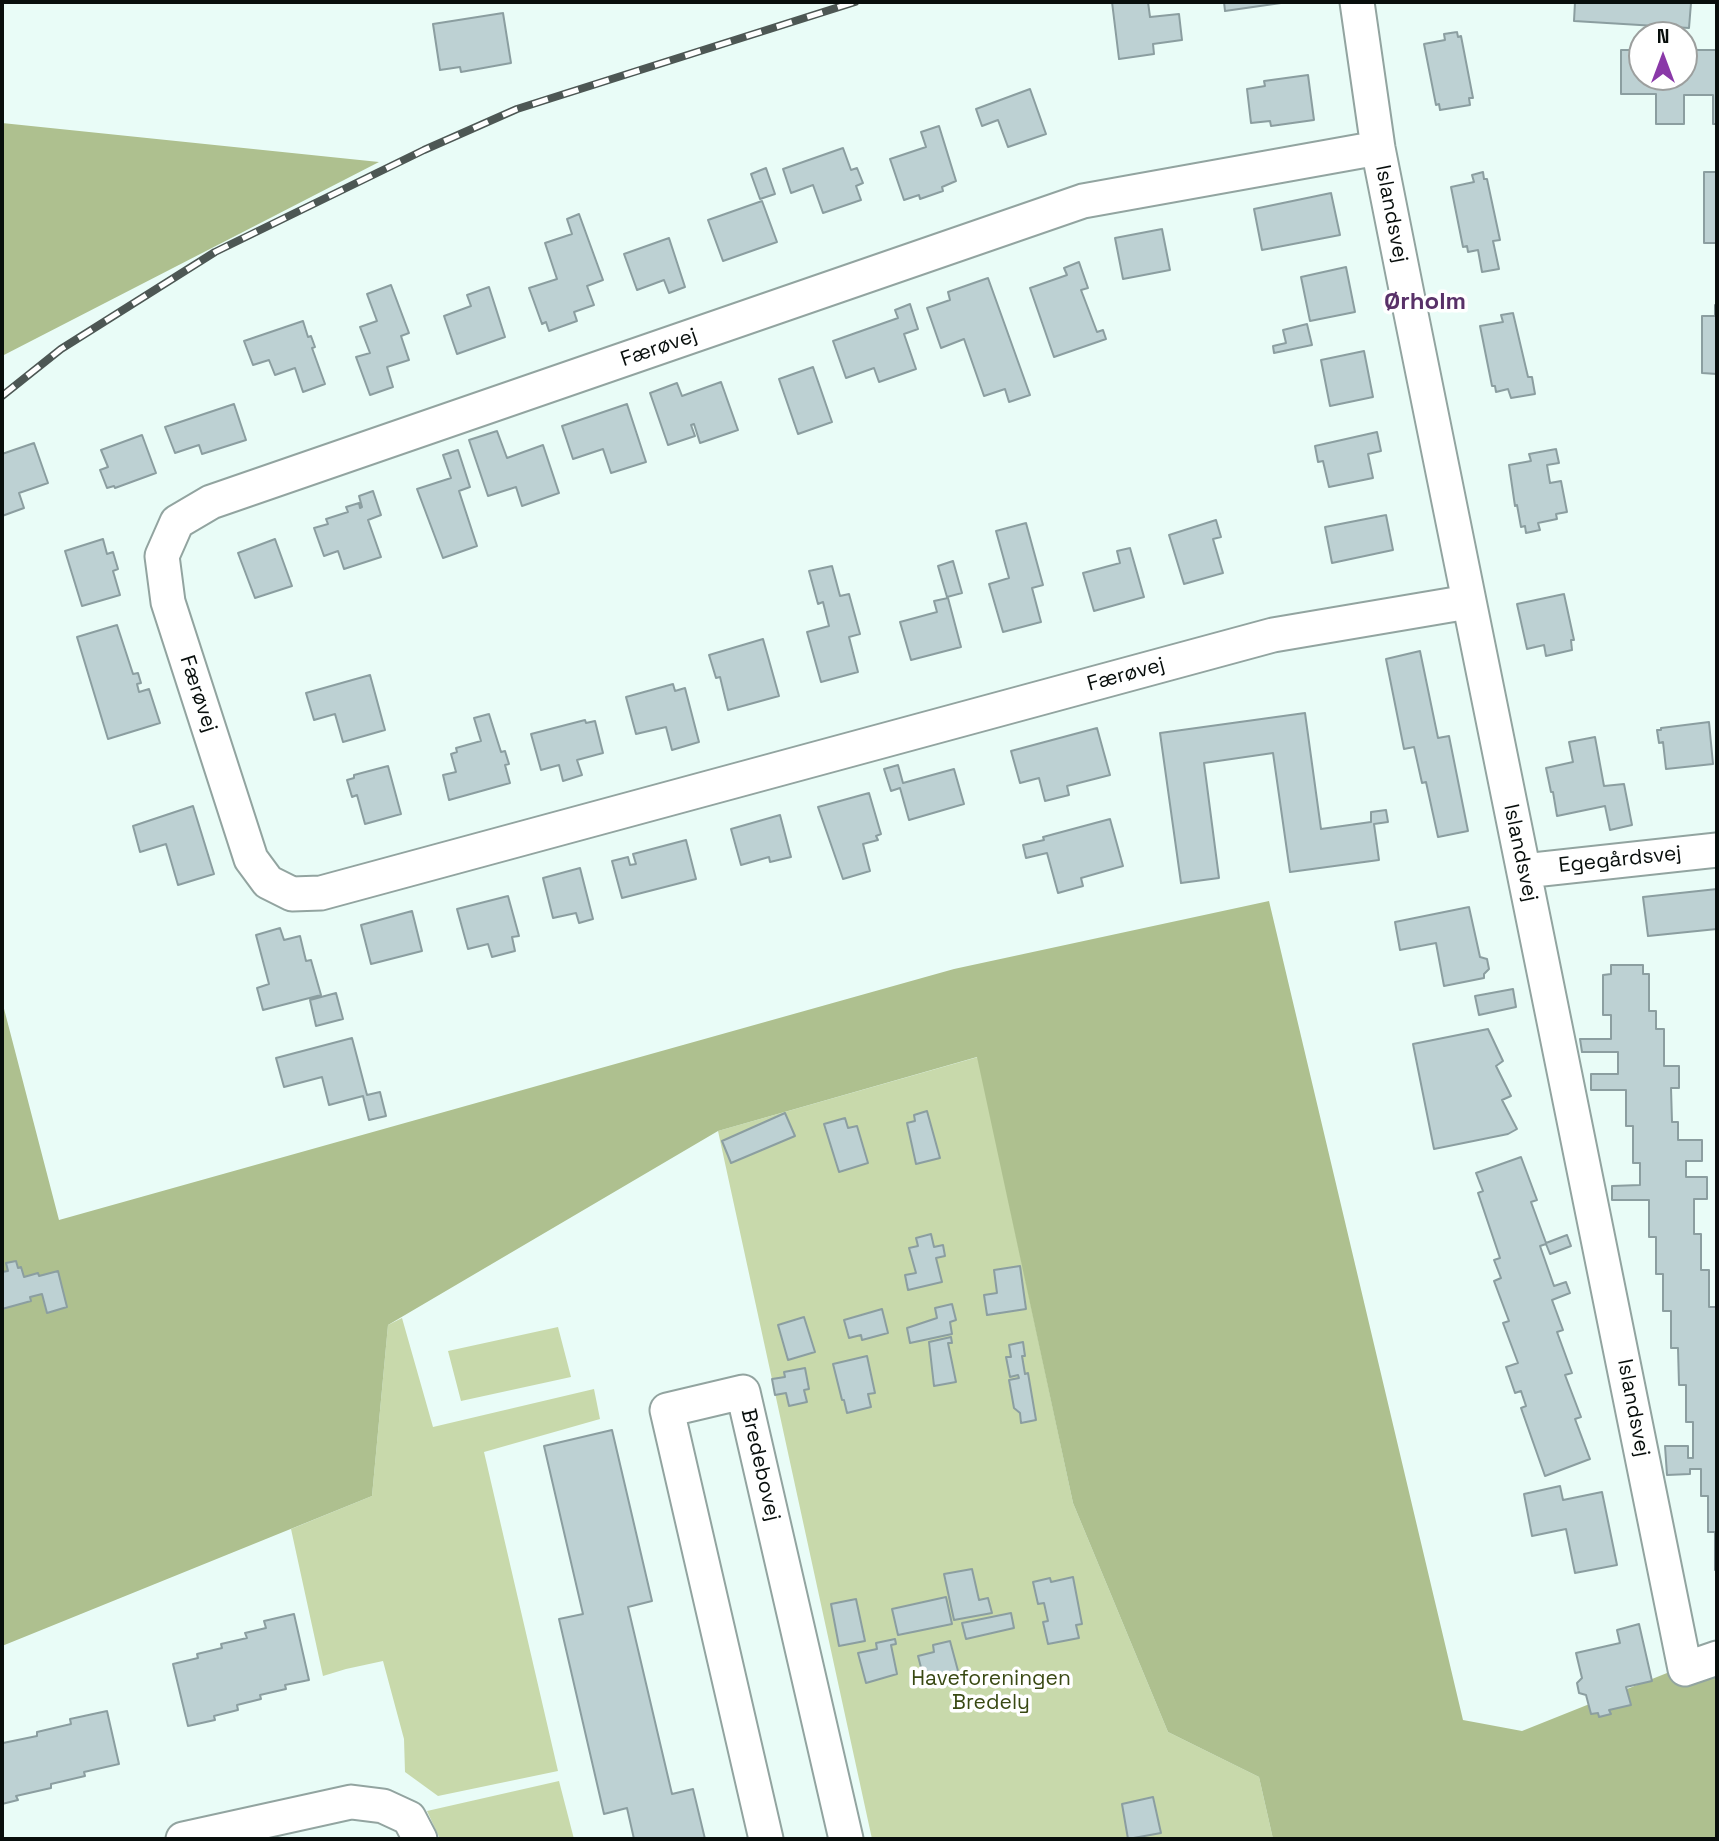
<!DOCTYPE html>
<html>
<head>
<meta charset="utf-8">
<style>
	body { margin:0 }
	#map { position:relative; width:1719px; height:1841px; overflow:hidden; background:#e9fcf7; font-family:"Space Grotesk",sans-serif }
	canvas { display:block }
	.frame { position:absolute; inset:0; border:4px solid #080e0c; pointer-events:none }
	.north { position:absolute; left:1628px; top:21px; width:70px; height:70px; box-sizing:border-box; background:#fff; border:2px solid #9c9f9e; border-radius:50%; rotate:0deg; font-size:19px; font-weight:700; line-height:28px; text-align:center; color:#080e0c }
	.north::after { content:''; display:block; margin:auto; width:24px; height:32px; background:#8a39a8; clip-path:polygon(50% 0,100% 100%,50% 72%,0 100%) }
</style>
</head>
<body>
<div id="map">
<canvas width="1719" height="1841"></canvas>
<div class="frame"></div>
<div class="north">N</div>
</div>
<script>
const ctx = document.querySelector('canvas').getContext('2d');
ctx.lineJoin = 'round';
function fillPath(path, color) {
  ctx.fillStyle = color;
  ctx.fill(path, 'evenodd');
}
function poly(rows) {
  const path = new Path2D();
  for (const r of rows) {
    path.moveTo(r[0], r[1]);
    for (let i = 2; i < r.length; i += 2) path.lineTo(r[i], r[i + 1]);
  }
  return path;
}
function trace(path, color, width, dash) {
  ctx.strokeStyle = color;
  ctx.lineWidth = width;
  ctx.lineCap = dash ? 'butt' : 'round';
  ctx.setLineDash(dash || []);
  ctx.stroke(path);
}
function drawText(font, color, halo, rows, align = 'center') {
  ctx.font = font + ' "Space Grotesk",sans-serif';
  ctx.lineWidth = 7;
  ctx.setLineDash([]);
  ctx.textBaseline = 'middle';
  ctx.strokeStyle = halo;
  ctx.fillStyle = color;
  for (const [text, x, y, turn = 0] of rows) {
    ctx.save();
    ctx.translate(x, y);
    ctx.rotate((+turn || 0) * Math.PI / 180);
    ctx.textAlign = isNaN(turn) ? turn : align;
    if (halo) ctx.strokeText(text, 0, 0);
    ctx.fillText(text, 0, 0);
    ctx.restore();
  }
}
const green = poly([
	[978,1057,1073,1503,1168,1732,1259,1777,1273,1839,872,1839,718,1131],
	[402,1318,433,1427,594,1389,600,1419,484,1452,558,1771,438,1796,405,1772,404,1739,383,1661,346,1669,323,1676,291,1529,372,1496,388,1325],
	[558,1327,571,1377,461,1401,448,1351],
	[559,1781,574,1839,440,1839,427,1811]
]);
const forest = poly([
	[2,123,379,162,2,356],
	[1269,901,1463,1720,1522,1731,1717,1653,1717,1839,1273,1839,1259,1777,1168,1732,1073,1503,977,1057,718,1131,388,1325,372,1496,2,1646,2,1001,59,1220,954,969]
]);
const building = poly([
	[1112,2,1148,2,1150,17,1179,14,1182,40,1153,44,1154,54,1119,59,1112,2],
	[1224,2,1288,2,1225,11,1224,2],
	[1575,2,1691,3,1689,28,1574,21,1575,2],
	[503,13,511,63,461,72,460,67,440,70,433,24,503,13],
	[1457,32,1458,37,1461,36,1473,98,1469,98,1470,105,1440,110,1439,104,1436,105,1424,44,1445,40,1444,34,1457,32],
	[1621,50,1642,50,1642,77,1684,77,1684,50,1717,50,1717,124,1713,124,1713,95,1684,95,1684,124,1656,124,1656,94,1621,94,1621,50],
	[1308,75,1314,120,1271,126,1270,121,1251,123,1247,89,1265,86,1264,81,1308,75],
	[1030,89,1046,134,1008,147,998,120,982,126,976,109,1030,89],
	[939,126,956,181,942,187,943,191,920,199,919,195,904,200,890,159,926,147,921,132,939,126],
	[843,148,851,170,857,168,863,183,856,186,861,200,823,213,813,185,791,193,783,169,843,148],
	[766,168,775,194,760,199,751,174,766,168],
	[1483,172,1484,179,1487,179,1500,240,1493,241,1499,269,1482,272,1478,250,1468,252,1467,246,1463,247,1451,187,1474,182,1472,175,1483,172],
	[1704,172,1717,172,1717,243,1704,243,1704,172],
	[1331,193,1340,235,1262,250,1254,209,1331,193],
	[762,201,777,242,723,261,708,220,762,201],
	[579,214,603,280,587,286,594,305,574,312,577,321,549,331,546,322,542,324,529,288,557,279,545,243,572,234,567,219,579,214],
	[1162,229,1170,270,1123,279,1115,238,1162,229],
	[669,238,685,287,669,293,664,280,637,290,624,254,669,238],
	[1079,262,1088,288,1081,290,1097,332,1103,330,1106,339,1054,357,1030,288,1067,275,1064,268,1079,262],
	[1346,267,1355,312,1310,321,1301,277,1346,267],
	[988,278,1030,395,1009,402,1005,389,984,396,964,339,941,348,927,308,950,300,948,292,988,278],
	[391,285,409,333,401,336,409,360,387,367,393,387,370,395,356,357,370,353,360,327,377,321,367,294,391,285],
	[489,287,505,337,457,354,444,316,471,306,467,295,489,287],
	[910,304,918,329,904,334,916,369,879,382,874,368,846,378,833,341,898,318,895,310,910,304],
	[1715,305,1717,305,1717,374,1702,373,1702,316,1715,316,1715,305],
	[1513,313,1528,377,1532,377,1535,394,1511,398,1508,389,1496,392,1495,386,1492,386,1480,326,1503,322,1501,315,1513,313],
	[303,321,308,337,311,336,315,347,312,348,325,384,303,392,295,368,275,375,269,360,253,365,244,341,303,321],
	[1307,324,1312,345,1274,353,1273,346,1286,343,1283,330,1307,324],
	[1364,351,1373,397,1330,406,1321,360,1364,351],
	[813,367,832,422,798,434,779,379,813,367],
	[721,382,738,430,700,443,694,424,691,425,695,436,668,445,650,393,677,383,682,396,721,382],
	[234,404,246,440,202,454,199,445,175,453,165,427,234,404],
	[627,404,646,462,611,473,603,449,573,459,562,426,627,404],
	[497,431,507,458,543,445,559,493,522,506,516,487,488,496,469,440,497,431],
	[1377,432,1381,451,1368,454,1373,478,1329,487,1323,461,1318,462,1315,446,1377,432],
	[142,435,156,473,115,488,114,486,107,488,100,470,108,467,101,450,142,435],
	[34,443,48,483,19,493,24,508,2,516,2,454,34,443],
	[1556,449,1559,463,1547,465,1550,483,1561,481,1567,512,1556,514,1557,519,1538,523,1540,530,1526,533,1525,526,1521,527,1517,505,1515,506,1509,465,1531,461,1529,454,1556,449],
	[458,450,470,487,459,491,477,546,443,558,417,489,451,478,443,455,458,450],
	[373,491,381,515,368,520,381,557,344,569,338,551,324,556,314,528,328,524,326,519,348,512,346,507,359,503,360,508,362,507,359,496,373,491],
	[1386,515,1393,550,1332,563,1325,527,1386,515],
	[1216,520,1221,537,1213,539,1223,573,1184,584,1169,535,1216,520],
	[1026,523,1043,585,1032,588,1041,622,1003,632,989,584,1009,578,996,531,1026,523],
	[103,539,107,554,113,552,118,569,113,571,120,595,82,606,65,551,103,539],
	[275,539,292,586,255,598,238,553,275,539],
	[1130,548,1144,597,1094,611,1083,573,1120,563,1117,551,1130,548],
	[953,561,962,593,947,597,938,566,953,561],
	[832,566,840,596,849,594,860,634,849,637,858,672,821,682,807,632,829,626,823,602,818,604,809,571,832,566],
	[1564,594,1574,640,1571,640,1572,650,1546,656,1544,645,1527,649,1517,604,1564,594],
	[948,598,961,647,911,660,900,622,937,612,934,601,948,598],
	[117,625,133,674,138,673,141,683,137,684,139,692,149,689,160,723,108,739,77,637,117,625],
	[763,639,779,696,728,710,720,677,716,678,709,655,763,639],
	[1420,651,1438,738,1449,736,1468,831,1438,837,1426,782,1422,783,1414,747,1404,749,1386,659,1420,651],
	[370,675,385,730,343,742,335,714,314,720,306,693,370,675],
	[673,684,675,691,685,688,699,742,672,750,666,727,636,734,626,697,673,684],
	[1305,713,1321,829,1371,822,1371,812,1386,810,1388,822,1374,824,1379,860,1290,872,1273,753,1204,763,1219,878,1181,883,1160,733,1305,713],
	[489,714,501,752,505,751,509,764,505,765,510,783,449,800,443,775,456,772,451,754,457,752,456,748,481,741,474,718,489,714],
	[585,720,586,723,595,721,603,753,577,760,582,775,563,781,559,765,541,770,531,734,585,720],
	[1709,722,1713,764,1666,769,1663,742,1659,743,1657,730,1661,730,1661,728,1709,722],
	[1097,728,1110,775,1067,786,1069,795,1045,801,1039,778,1020,783,1011,751,1097,728],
	[1595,737,1604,786,1624,784,1632,825,1610,830,1605,806,1557,816,1553,792,1551,792,1546,768,1573,762,1569,742,1595,737],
	[898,765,903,783,954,769,964,804,909,820,900,788,891,791,884,769,898,765],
	[388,766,401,814,365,824,357,795,352,797,347,780,354,778,354,775,388,766],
	[869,793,881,834,876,836,878,840,863,844,870,871,843,879,818,807,869,793],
	[193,806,214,874,178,885,166,844,140,852,133,826,193,806],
	[780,815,791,857,770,862,769,857,741,865,731,829,780,815],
	[1110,819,1123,866,1081,878,1083,886,1058,893,1047,853,1026,858,1023,845,1044,840,1043,837,1110,819],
	[686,840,696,879,622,898,612,861,628,857,630,865,636,864,633,854,686,840],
	[580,868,593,919,579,923,576,913,553,918,543,878,580,868],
	[1717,889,1717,929,1648,936,1643,897,1717,889],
	[508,896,519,936,512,937,515,951,492,957,488,944,468,949,457,909,508,896],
	[1469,907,1480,957,1487,959,1489,969,1484,974,1484,978,1444,986,1436,943,1400,950,1395,922,1469,907],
	[412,911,422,951,371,964,361,925,412,911],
	[280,928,284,940,300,936,306,961,311,960,321,995,263,1010,257,988,269,984,256,935,280,928],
	[1611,965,1643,965,1643,974,1649,974,1649,1011,1656,1011,1656,1029,1664,1029,1664,1066,1679,1066,1679,1088,1671,1088,1672,1122,1678,1122,1678,1140,1702,1140,1702,1161,1686,1161,1686,1177,1707,1177,1707,1199,1694,1199,1694,1234,1701,1234,1701,1270,1709,1270,1709,1307,1716,1307,1717,1570,1715,1570,1715,1532,1708,1532,1708,1496,1701,1496,1701,1469,1690,1469,1690,1474,1667,1475,1665,1446,1688,1446,1688,1458,1693,1458,1693,1422,1686,1422,1686,1385,1679,1385,1678,1348,1671,1348,1671,1311,1663,1311,1663,1274,1656,1274,1656,1237,1649,1237,1649,1200,1612,1200,1612,1186,1640,1185,1640,1163,1633,1163,1633,1126,1626,1126,1626,1090,1591,1090,1591,1074,1618,1074,1618,1052,1582,1052,1580,1039,1611,1039,1611,1015,1603,1015,1603,975,1611,974,1611,965],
	[1513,989,1516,1007,1479,1015,1475,996,1513,989],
	[336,993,343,1019,316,1026,310,1000,336,993],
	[1488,1029,1503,1061,1496,1066,1511,1096,1502,1100,1517,1129,1508,1134,1434,1149,1413,1044,1488,1029],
	[352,1038,367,1095,380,1092,386,1116,369,1120,363,1096,329,1105,322,1077,284,1087,276,1058,352,1038],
	[927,1111,940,1158,916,1164,907,1123,915,1121,914,1115,927,1111],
	[785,1113,795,1136,731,1163,722,1141,785,1113],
	[845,1118,848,1128,857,1126,868,1163,839,1172,824,1124,845,1118],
	[1521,1157,1537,1200,1531,1202,1546,1243,1567,1235,1571,1246,1550,1254,1546,1244,1540,1246,1554,1286,1566,1282,1570,1293,1552,1300,1563,1330,1557,1332,1572,1373,1565,1375,1581,1417,1575,1419,1590,1459,1545,1476,1521,1408,1526,1406,1521,1391,1515,1393,1506,1367,1518,1363,1503,1323,1509,1321,1494,1281,1501,1278,1494,1260,1500,1258,1478,1193,1483,1191,1476,1173,1521,1157],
	[931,1234,934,1247,943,1245,945,1256,936,1258,942,1282,908,1290,905,1275,916,1273,909,1248,918,1246,916,1238,931,1234],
	[16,1261,18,1268,21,1267,24,1277,38,1273,39,1276,58,1271,67,1307,47,1313,42,1294,30,1297,31,1301,2,1309,2,1272,8,1271,6,1263,16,1261],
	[1020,1266,1026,1309,987,1315,984,1295,997,1293,994,1270,1020,1266],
	[952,1304,956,1320,950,1322,952,1334,910,1343,907,1328,937,1318,935,1308,952,1304],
	[882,1309,888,1333,862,1340,861,1335,849,1338,844,1320,882,1309],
	[804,1317,815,1352,788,1360,778,1325,804,1317],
	[951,1337,952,1343,948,1343,956,1382,934,1386,929,1342,951,1337],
	[1023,1342,1025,1356,1022,1356,1025,1374,1028,1373,1036,1420,1021,1423,1020,1413,1014,1408,1009,1380,1019,1378,1018,1375,1010,1377,1006,1357,1011,1357,1009,1345,1023,1342],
	[867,1356,875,1393,868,1394,871,1407,847,1413,844,1400,842,1400,833,1364,867,1356],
	[805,1368,809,1389,804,1390,807,1402,789,1406,786,1393,775,1395,772,1379,785,1377,784,1372,805,1368],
	[612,1430,652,1601,628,1607,672,1794,693,1789,705,1839,634,1839,627,1808,604,1814,559,1619,583,1614,544,1446,612,1430],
	[1560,1486,1563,1500,1602,1492,1617,1565,1575,1573,1566,1529,1532,1536,1524,1494,1560,1486],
	[972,1569,979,1600,988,1598,992,1613,954,1620,944,1574,972,1569],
	[1073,1577,1082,1624,1076,1625,1079,1638,1048,1644,1043,1622,1048,1621,1044,1603,1038,1604,1033,1582,1050,1578,1051,1582,1073,1577],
	[946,1597,952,1624,898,1635,892,1609,946,1597],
	[856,1599,865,1641,839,1646,831,1604,856,1599],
	[1011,1613,1014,1628,966,1639,962,1623,1011,1613],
	[294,1614,309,1680,285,1685,286,1689,260,1695,261,1699,237,1705,238,1710,214,1716,215,1720,188,1726,173,1664,198,1658,197,1654,222,1648,221,1644,247,1638,245,1633,266,1628,264,1621,294,1614],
	[1639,1624,1652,1681,1626,1687,1631,1705,1609,1710,1611,1714,1599,1717,1598,1713,1591,1714,1586,1695,1579,1693,1577,1683,1582,1678,1576,1653,1620,1643,1617,1630,1639,1624],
	[895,1639,896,1644,891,1645,897,1674,866,1683,858,1653,877,1649,876,1643,895,1639],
	[950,1641,961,1682,943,1686,940,1674,924,1679,918,1656,934,1652,933,1645,950,1641],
	[107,1711,119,1764,84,1772,85,1776,51,1784,51,1788,16,1796,18,1800,2,1804,3,1743,37,1736,37,1732,71,1724,70,1719,107,1711],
	[1153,1797,1161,1833,1128,1839,1122,1804,1153,1797]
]);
const minor = poly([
	[1357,2,1378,148,1408,299,1685,1669,1717,1658],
	[1378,148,1083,201,211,502,177,522,162,556,168,602,251,859,268,882,292,894,321,893,1273,635,1468,602],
	[1524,871,1717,850],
	[183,1839,351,1802,383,1806,409,1818,420,1839],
	[766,1839,667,1410,743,1392,846,1839]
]);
const rail = poly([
	[2,396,61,349,215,252,424,150,517,109,855,2]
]);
const streetNames = [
	["Islandsvej",1391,214,79],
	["Færøvej",659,348,-19],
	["Færøvej",1126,675,-15],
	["Færøvej",198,694,72],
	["Islandsvej",1520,853,78],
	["Egegårdsvej",1620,860,-6],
	["Islandsvej",1633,1408,79],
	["Bredebovej",760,1465,77]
];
const parkNames = [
	["Haveforeningen",991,1679],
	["Bredely",991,1703]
];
const quarterNames = [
	["Ørholm",1425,302]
];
fillPath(green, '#c8d9ab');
fillPath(forest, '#aec08f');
fillPath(building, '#bdd1d3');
trace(building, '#8b9ea0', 2);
trace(minor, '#92a4a0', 37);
trace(minor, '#fff', 33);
trace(rail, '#4d5754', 8);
trace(rail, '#fff', 5, [16]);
drawText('21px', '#080e0c', '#fff', streetNames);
drawText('21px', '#394913', '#fff', parkNames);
drawText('bold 24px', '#583168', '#fff', quarterNames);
</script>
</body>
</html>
